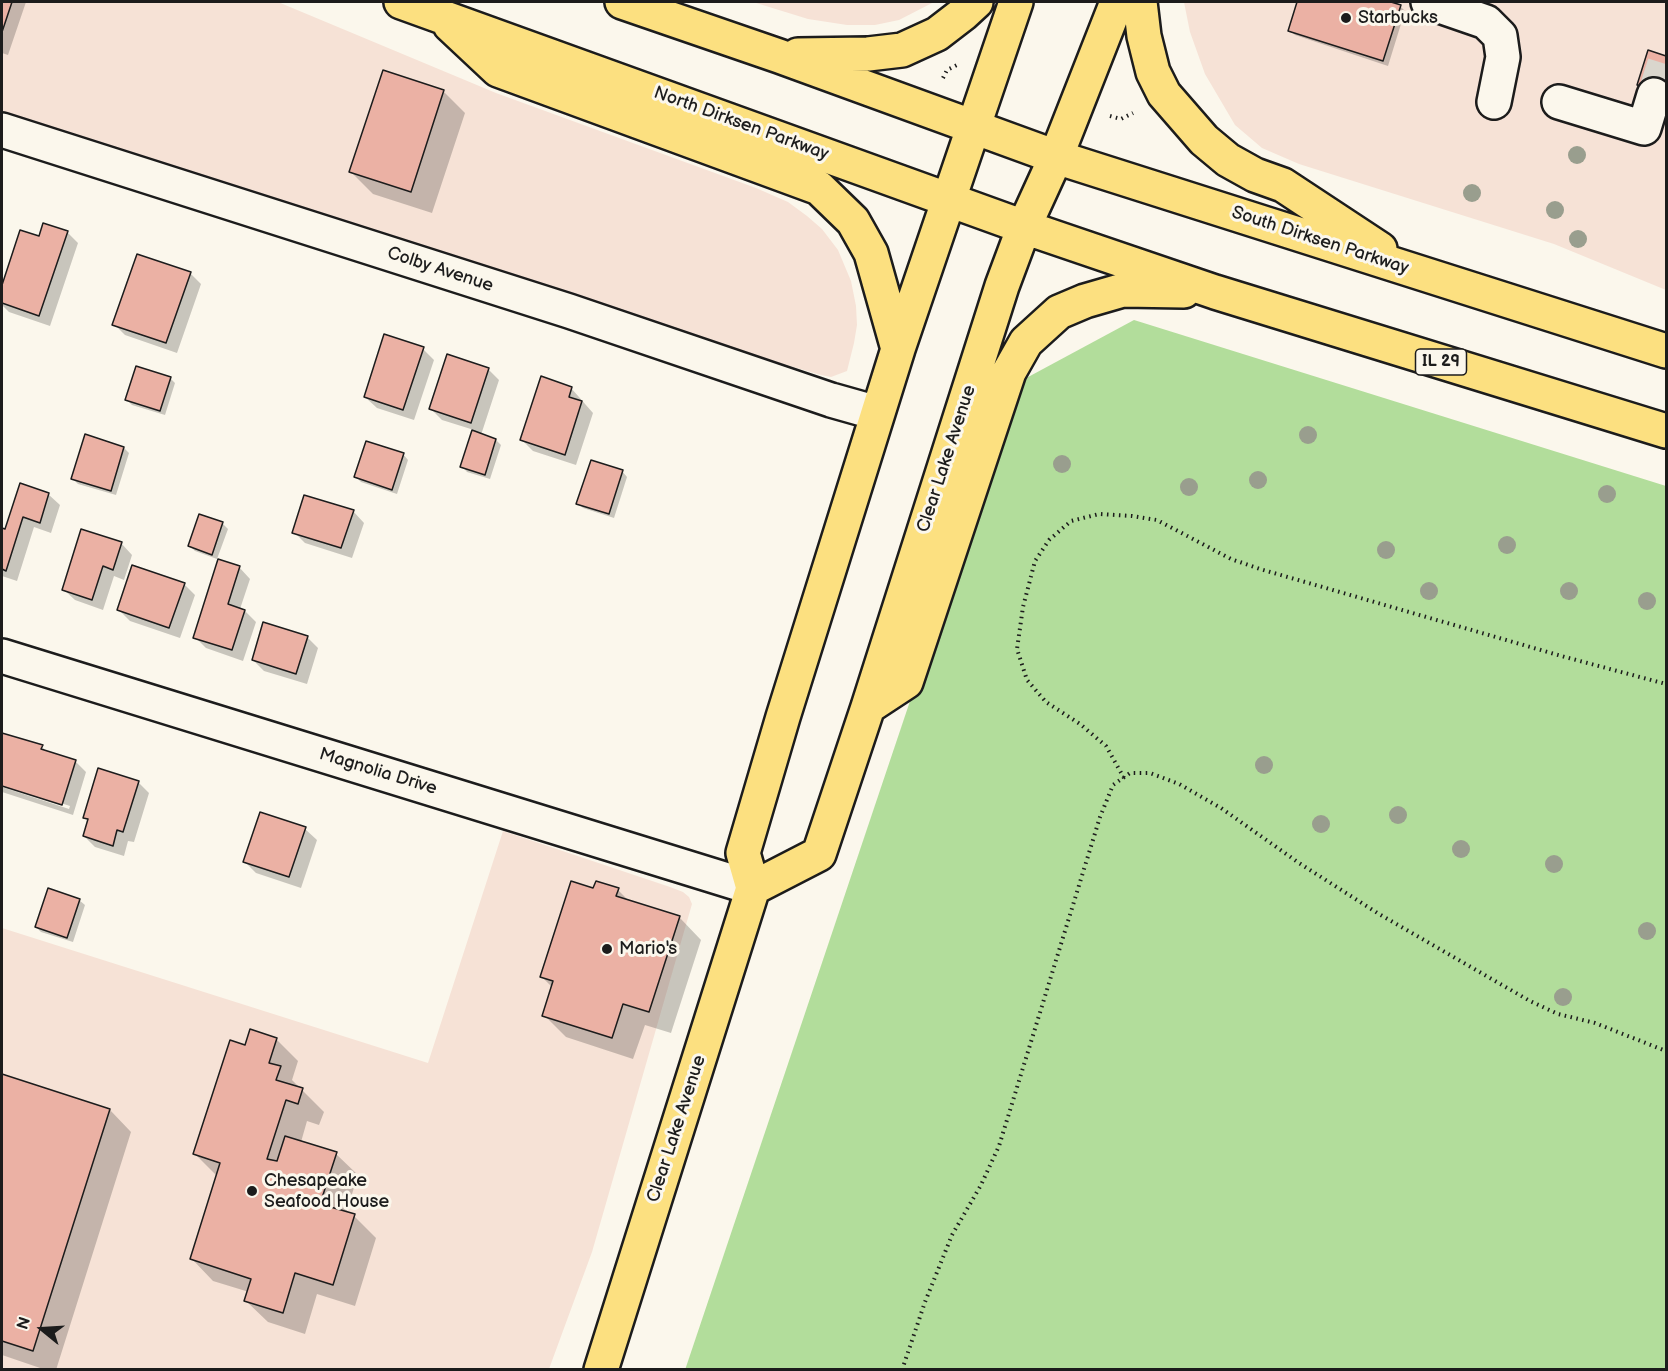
<!DOCTYPE html>
<html>
<head>
<meta charset="utf-8">
<style>
	body { margin:0 }
	#map { position:relative; width:1668px; height:1371px; overflow:hidden; background:#fbf7ec; font-family:"Balsamiq Sans",sans-serif }
	canvas { display:block }
	.frame { position:absolute; inset:0; border:3px solid #1c1c1c; pointer-events:none }
	.north { position:absolute; left:12px; top:1299px; width:60px; height:60px; -webkit-text-stroke:4px #fbf7ec; paint-order:stroke; rotate:288deg; font-size:16px; font-weight:700; line-height:24px; text-align:center; color:#1c1c1c }
	.north::after { content:''; display:block; margin:auto; width:21px; height:27px; background:#1c1c1c; clip-path:polygon(50% 0,100% 100%,50% 72%,0 100%) }
</style>
</head>
<body>
<div id="map">
<canvas width="1668" height="1371"></canvas>
<div class="frame"></div>
<div class="north">N</div>
</div>
<script>
const ctx = document.querySelector('canvas').getContext('2d');
ctx.lineJoin = 'round';
function fillPath(path, color) {
  ctx.fillStyle = color;
  ctx.fill(path, 'evenodd');
}
function poly(rows) {
  const path = new Path2D();
  for (const r of rows) {
    path.moveTo(r[0], r[1]);
    for (let i = 2; i < r.length; i += 2) path.lineTo(r[i], r[i + 1]);
  }
  return path;
}
function trace(path, color, width, dash) {
  ctx.strokeStyle = color;
  ctx.lineWidth = width;
  ctx.lineCap = dash ? 'butt' : 'round';
  ctx.setLineDash(dash || []);
  ctx.stroke(path);
}
function drawText(font, color, halo, rows, align = 'center') {
  ctx.font = font + ' "Balsamiq Sans",sans-serif';
  ctx.lineWidth = 6;
  ctx.setLineDash([]);
  ctx.textBaseline = 'middle';
  ctx.strokeStyle = halo;
  ctx.fillStyle = color;
  for (const [text, x, y, turn = 0] of rows) {
    ctx.save();
    ctx.translate(x, y);
    ctx.rotate((+turn || 0) * Math.PI / 180);
    ctx.textAlign = isNaN(turn) ? turn : align;
    if (halo) ctx.strokeText(text, 0, 0);
    ctx.fillText(text, 0, 0);
    ctx.restore();
  }
}
const built = poly([
	[2,2,278,2,496,93,756,188,788,202,807,216,822,229,838,250,851,281,856,306,857,325,854,343,847,371,831,377,821,375,673,332,2,113],
	[753,2,934,2,899,20,875,25,847,25,808,19],
	[1184,2,1666,2,1666,290,1554,244,1299,164,1262,148,1235,125,1205,74,1190,32],
	[503,831,670,887,683,892,689,897,692,904,592,1252,549,1369,2,1369,2,928,428,1063]
]);
const green = poly([
	[1134,320,1666,486,1666,1369,685,1370,1017,383]
]);
const shadow = poly([
	[2,2,26,2,8,55,2,53],
	[1299,2,1386,2,1400,6,1405,11,1388,66,1295,35,1289,30],
	[443,91,465,113,432,213,373,194,351,172],
	[21,232,40,238,67,232,78,243,50,326,9,312,2,305,2,290],
	[190,273,201,284,177,353,125,335,114,324],
	[423,349,434,360,414,420,377,408,365,397],
	[488,369,499,380,481,435,496,440,501,445,490,479,467,472,462,466,474,430,442,420,431,409],
	[170,378,175,383,165,415,132,405,127,400],
	[571,388,593,413,576,465,533,451,522,440],
	[124,448,129,453,116,495,78,484,73,479],
	[403,454,408,460,397,494,361,482,356,477],
	[622,471,627,477,614,518,583,508,578,503],
	[48,494,60,505,51,533,34,527,17,581,2,576,2,530,6,531],
	[353,511,364,523,352,558,305,543,294,532],
	[200,516,223,524,228,529,217,559,195,551,190,546],
	[121,543,132,555,124,580,114,576,103,610,75,600,63,589],
	[239,567,250,579,240,609,245,611,256,622,243,661,206,648,195,637],
	[184,584,195,595,180,638,130,621,119,610],
	[307,637,318,648,307,684,264,671,253,660],
	[2,734,42,747,47,752,75,761,86,772,73,815,2,792,2,787,69,809,70,806,2,784],
	[138,782,149,793,134,842,128,841,124,856,95,847,84,836,88,821,84,817],
	[261,814,305,829,317,840,301,888,256,873,245,862],
	[618,890,630,902,680,918,701,940,671,1033,645,1025,633,1059,566,1037,544,1015,553,988,541,976],
	[79,900,85,905,73,942,41,932,36,927],
	[276,1039,298,1061,292,1080,324,1112,319,1125,307,1121,301,1142,336,1154,358,1175,346,1213,354,1216,376,1238,355,1306,317,1294,305,1334,268,1322,246,1301,249,1292,213,1281,192,1259,217,1176,195,1154,246,1046],
	[2,1076,110,1110,131,1132,56,1370,46,1370,2,1355]
]);
const building = poly([
	[2,2,12,2,2,32,2,2],
	[1297,2,1391,2,1401,5,1383,61,1288,31,1297,2],
	[1648,50,1666,56,1666,94,1637,85,1648,50],
	[383,70,444,90,411,192,349,172,383,70],
	[43,223,68,231,39,316,2,303,2,285,20,230,39,236,43,223],
	[137,254,191,272,166,343,112,325,137,254],
	[384,334,424,347,403,410,364,397,384,334],
	[447,354,489,368,471,423,429,409,447,354],
	[136,366,171,377,160,411,125,400,136,366],
	[541,376,572,387,569,397,582,401,565,455,520,440,541,376],
	[472,430,496,439,485,475,460,467,472,430],
	[85,434,124,447,111,491,71,479,85,434],
	[366,441,404,453,392,490,354,477,366,441],
	[591,460,623,470,609,514,576,504,591,460],
	[20,483,49,493,40,523,23,517,6,571,2,569,2,528,5,529,20,483],
	[304,495,354,510,341,548,292,533,304,495],
	[199,514,223,522,212,555,188,546,199,514],
	[81,529,122,542,113,570,103,566,92,600,62,590,81,529],
	[218,559,240,566,228,604,245,610,232,650,193,638,218,559],
	[132,565,185,583,169,628,117,610,132,565],
	[263,622,308,636,296,674,252,660,263,622],
	[2,733,43,745,41,749,76,760,62,805,2,786,2,733],
	[98,768,139,781,123,832,117,830,113,846,83,836,88,819,83,818,98,768],
	[260,812,306,827,289,877,243,862,260,812],
	[571,881,593,888,596,881,619,888,616,896,680,916,649,1012,623,1004,612,1038,542,1016,553,981,540,977,571,881],
	[48,888,80,899,67,938,35,927,48,888],
	[250,1029,277,1038,269,1063,281,1066,276,1080,303,1088,298,1104,286,1100,267,1159,277,1161,285,1136,337,1152,320,1204,355,1214,333,1285,295,1273,283,1313,244,1301,251,1279,190,1259,220,1163,193,1154,230,1040,245,1045,250,1029],
	[2,1074,110,1109,33,1351,2,1341,2,1074]
]);
const minorTunnel = poly([
	[1654,95,1666,57]
]);
const path = poly([
	[943,78,947,70,959,64],
	[1110,116,1121,119,1133,113],
	[1124,778,1106,746,1080,724,1046,702,1027,680,1017,649,1023,607,1035,561,1049,540,1071,521,1099,514,1132,516,1157,520,1231,559,1260,569,1565,657,1666,684],
	[902,1370,925,1302,952,1235,981,1185,999,1146,1100,817,1113,785,1130,773,1150,773,1179,784,1221,808,1299,863,1379,914,1530,1001,1558,1014,1595,1023,1666,1051]
]);
const minor = poly([
	[1428,2,1486,22,1500,36,1503,57,1494,102],
	[1559,102,1644,128,1654,95],
	[2,130,569,311,831,400,877,413],
	[2,656,753,888]
]);
const major = poly([
	[401,2,1024,227,1215,292,1666,431],
	[622,2,779,56,1056,157,1666,351],
	[1140,2,1144,36,1153,72,1164,94,1204,140,1228,160,1255,175,1283,185,1380,249],
	[450,25,498,70,819,188,853,221,871,253,898,349],
	[798,55,868,54,902,50,937,34,963,14,976,2],
	[868,707,906,682,1009,372,1026,342,1059,312,1085,301,1123,290,1184,291],
	[753,888,819,854,868,707,1002,286,1024,227,1056,157,1117,2],
	[601,1370,753,888,743,853,783,717,898,349,1016,2]
]);
const trees = [
	[1577,155],
	[1472,193],
	[1555,210],
	[1578,239],
	[1308,435],
	[1062,464],
	[1258,480],
	[1189,487],
	[1607,494],
	[1507,545],
	[1386,550],
	[1429,591],
	[1569,591],
	[1647,601],
	[1264,765],
	[1398,815],
	[1321,824],
	[1461,849],
	[1554,864],
	[1647,931],
	[1563,997]
];
const markers = [
	[1346,18,6,"#1c1c1c"],
	[607,949,6,"#1c1c1c"],
	[252,1191,6,"#1c1c1c"]
];
const shields = [
	[1441,362,51]
];
const shieldNames = [
	["IL 29",1441,362]
];
const poiNames = [
	["Starbucks",1358,18],
	["Mario's",619,949],
	["Chesapeake",264,1181],
	["Seafood House",264,1202]
];
const streetNames = [
	["North Dirksen Parkway",741,124,20],
	["South Dirksen Parkway",1320,241,18],
	["Colby Avenue",440,270,18],
	["Clear Lake Avenue",947,459,-72],
	["Magnolia Drive",378,772,17],
	["Clear Lake Avenue",677,1129,-72]
];
fillPath(built, '#f6e2d6');
fillPath(green, '#b2dd9b');
fillPath(shadow, '#0003');
fillPath(building, '#ebb1a4');
trace(building, '#1c1c1c', 1.5);
trace(minorTunnel, '#dad6cd', 33, [33, 16]);
trace(minor, '#1c1c1c', 38);
trace(major, '#1c1c1c', 38);
trace(path, '#1c1c1c', 4, [1.5, 4.5]);
trace(minor, '#fbf7ec', 33);
trace(major, '#fce080', 33);
ctx.fillStyle = '#999e8e';
for (const [x, y] of trees) {
  ctx.beginPath();
  ctx.arc(x, y, 9, 0, 2 * Math.PI);
  ctx.fill();
}
for (const [x, y, r, color] of markers) {
  const dot = new Path2D();
  dot.arc(x, y, r, 0, 2 * Math.PI);
  ctx.fillStyle = color;
  ctx.fill(dot);
  trace(dot, '#fbf7ec', 2);
}
for (const [x, y, w] of shields) {
  const box = new Path2D();
  box.roundRect(x - w / 2, y - 13, w, 26, 4.5);
  ctx.fillStyle = '#fbf7ec';
  ctx.fill(box);
  trace(box, '#1c1c1c', 1.5);
}
drawText('bold 16px', '#1c1c1c', null, shieldNames);
drawText('18px', '#1c1c1c', '#fbf7ec', poiNames, 'left');
drawText('18px', '#1c1c1c', '#fbf7ec', streetNames);
</script>
</body>
</html>
